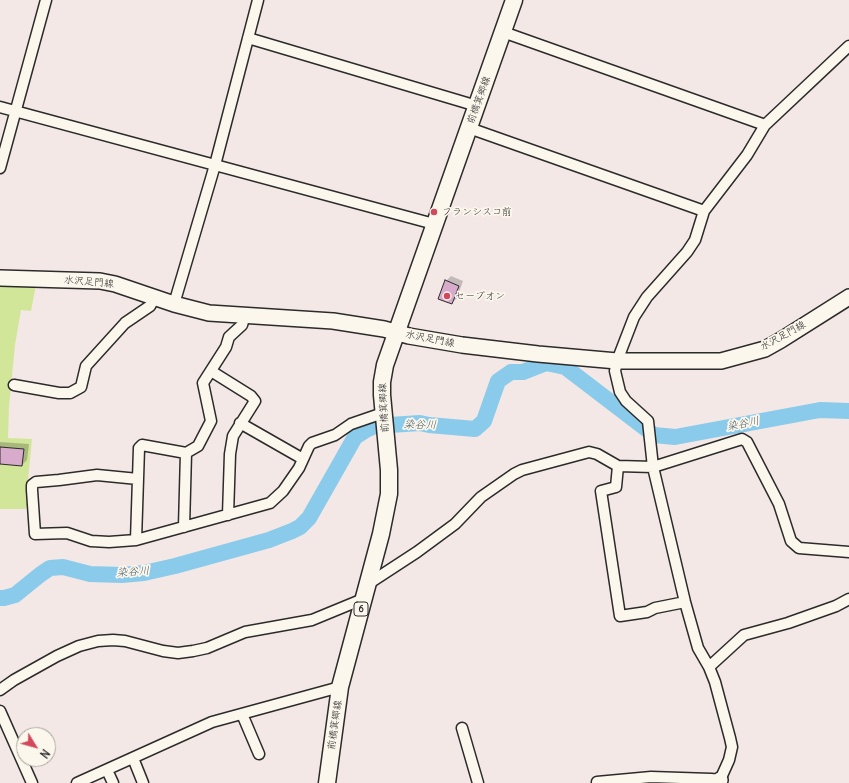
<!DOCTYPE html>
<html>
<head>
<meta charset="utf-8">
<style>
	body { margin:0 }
	#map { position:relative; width:849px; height:783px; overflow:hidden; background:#f4e8e6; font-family:Delius,sans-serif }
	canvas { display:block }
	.north { position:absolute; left:16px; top:727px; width:40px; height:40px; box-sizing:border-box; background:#fbf7ec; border:1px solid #a8a59f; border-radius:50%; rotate:127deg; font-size:11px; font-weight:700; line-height:16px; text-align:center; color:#2b2b2b }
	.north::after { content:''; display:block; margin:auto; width:14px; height:18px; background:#d1495b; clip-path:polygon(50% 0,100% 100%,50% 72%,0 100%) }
</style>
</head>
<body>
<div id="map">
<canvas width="849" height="783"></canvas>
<div class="north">N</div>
</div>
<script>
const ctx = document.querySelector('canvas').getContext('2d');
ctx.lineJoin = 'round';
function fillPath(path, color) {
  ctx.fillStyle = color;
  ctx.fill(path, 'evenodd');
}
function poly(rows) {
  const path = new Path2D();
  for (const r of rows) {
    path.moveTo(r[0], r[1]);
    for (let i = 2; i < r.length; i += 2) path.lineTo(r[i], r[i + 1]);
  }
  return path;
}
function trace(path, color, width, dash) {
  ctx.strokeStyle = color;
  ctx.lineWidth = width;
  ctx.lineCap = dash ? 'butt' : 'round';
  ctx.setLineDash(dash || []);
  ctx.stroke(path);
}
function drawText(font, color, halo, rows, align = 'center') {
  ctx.font = font + ' Delius,"Klee One",sans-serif';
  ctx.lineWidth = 3.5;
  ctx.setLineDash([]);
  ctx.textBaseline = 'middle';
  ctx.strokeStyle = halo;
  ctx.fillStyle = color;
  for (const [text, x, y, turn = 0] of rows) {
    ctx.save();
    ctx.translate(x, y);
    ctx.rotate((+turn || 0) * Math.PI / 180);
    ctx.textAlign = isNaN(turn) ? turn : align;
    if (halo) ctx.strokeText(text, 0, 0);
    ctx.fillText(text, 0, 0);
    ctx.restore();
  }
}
const green = poly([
	[0,284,36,285,31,311,21,310,15,345,9,407,8,438,32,439,28,480,30,480,30,504,25,509,0,509]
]);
const shadow = poly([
	[451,276,463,281,457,298,452,303,446,281],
	[0,442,29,444,27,460,22,465,0,463]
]);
const river = poly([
	[0,598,4,598,15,595,41,574,50,568,63,567,90,574,122,575,144,573,175,566,269,540,292,531,300,527,309,518,355,437,366,430,375,426,420,423,429,425,475,429,484,421,498,381,511,372,523,372,546,363,565,367,654,435,675,437,820,410,849,411]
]);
const building = poly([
	[445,280,459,286,452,304,438,299,445,280],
	[0,447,24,449,22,466,0,464,0,447]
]);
const street = poly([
	[503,32,765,125],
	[248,38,477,106],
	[0,107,434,224],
	[469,128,704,211],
	[0,168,46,0],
	[174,304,215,165,258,0],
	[211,371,251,396,255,401,233,436,230,454,228,515],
	[14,385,59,393,70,393,81,387,86,366,125,323,150,306,155,297],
	[240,423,303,459],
	[618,466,616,487,601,491,620,616,647,612,655,608,685,602],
	[138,479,97,475,59,480,36,482,32,485,32,490,35,534,67,533,91,541,109,542,136,540,270,503,283,491,299,468,309,446,312,443,335,435,351,424,383,413],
	[184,527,186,453],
	[136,540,139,448,142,445,186,453,198,446,211,421,203,383,226,347,229,337,242,325,245,315],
	[368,584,417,552,455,524,481,497,514,474,522,470,589,452,597,454,618,466,653,467,742,439,747,442,779,504,791,541,799,548,849,552],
	[709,667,744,635,788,623,836,606,849,599],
	[0,690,14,680,57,656,79,646,98,641,113,640,125,641,163,651,178,653,193,651,207,648,245,632,312,620,363,599],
	[0,711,32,783],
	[242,714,259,754],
	[462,728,478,783],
	[133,758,143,783],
	[107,770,113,783],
	[597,782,651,777,711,779,720,780,729,760,732,747,730,738,715,682,709,667,698,648,685,602,653,467,648,421,626,401,620,392,615,371,617,361,634,317,647,297,687,252,695,240,704,211,747,155,765,125,849,46],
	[77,783,212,722,340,687]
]);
const secondary = poly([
	[0,278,100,281,115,284,174,304,209,313,333,321,384,329,409,336,462,345,538,354,617,361,721,361,765,349,781,340,849,297],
	[719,783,720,780]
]);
const primary = poly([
	[327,783,340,687,381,534,389,494,389,470,382,395,382,382,385,365,514,0]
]);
const markers = [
	[434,212,4,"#d1495b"],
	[447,296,4,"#d1495b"]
];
const shields = [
	[361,609,14]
];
const shieldNames = [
	["6",361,609]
];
const streetNames = [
	["前橋箕郷線",479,100,-70],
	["水沢足門線",89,282,5],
	["水沢足門線",783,336,-29],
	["水沢足門線",430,339,11],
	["前橋箕郷線",384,408,-93],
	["前橋箕郷線",335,725,-82]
];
const poiNames = [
	["フランシスコ前",442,212],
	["セーブオン",455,296]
];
const waterNames = [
	["染谷川",743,424,-11],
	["染谷川",420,425,1],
	["染谷川",133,572,-4]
];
fillPath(green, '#d2e69a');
fillPath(shadow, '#0003');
trace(river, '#8acbeb', 16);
fillPath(building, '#d8aacc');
trace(building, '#2b2b2b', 1);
trace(street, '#2b2b2b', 13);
trace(secondary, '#2b2b2b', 18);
trace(primary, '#2b2b2b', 19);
trace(street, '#fbf7ec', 10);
trace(secondary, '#fbf7ec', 15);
trace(primary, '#fbf7ec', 16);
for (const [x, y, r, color] of markers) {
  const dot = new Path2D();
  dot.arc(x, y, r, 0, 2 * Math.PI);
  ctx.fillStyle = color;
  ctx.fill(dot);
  trace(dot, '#fbf7ec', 1.5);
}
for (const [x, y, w] of shields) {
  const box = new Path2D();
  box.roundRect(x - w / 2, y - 7, w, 14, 3);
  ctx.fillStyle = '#fbf7ec';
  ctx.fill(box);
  trace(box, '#2b2b2b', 1);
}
drawText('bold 9px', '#2b2b2b', null, shieldNames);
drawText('10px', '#2b2b2b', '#fbf7ec', streetNames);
drawText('10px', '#2b2b2b', '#fbf7ec', poiNames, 'left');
drawText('italic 11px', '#485b65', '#fbf7ec', waterNames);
</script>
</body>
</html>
